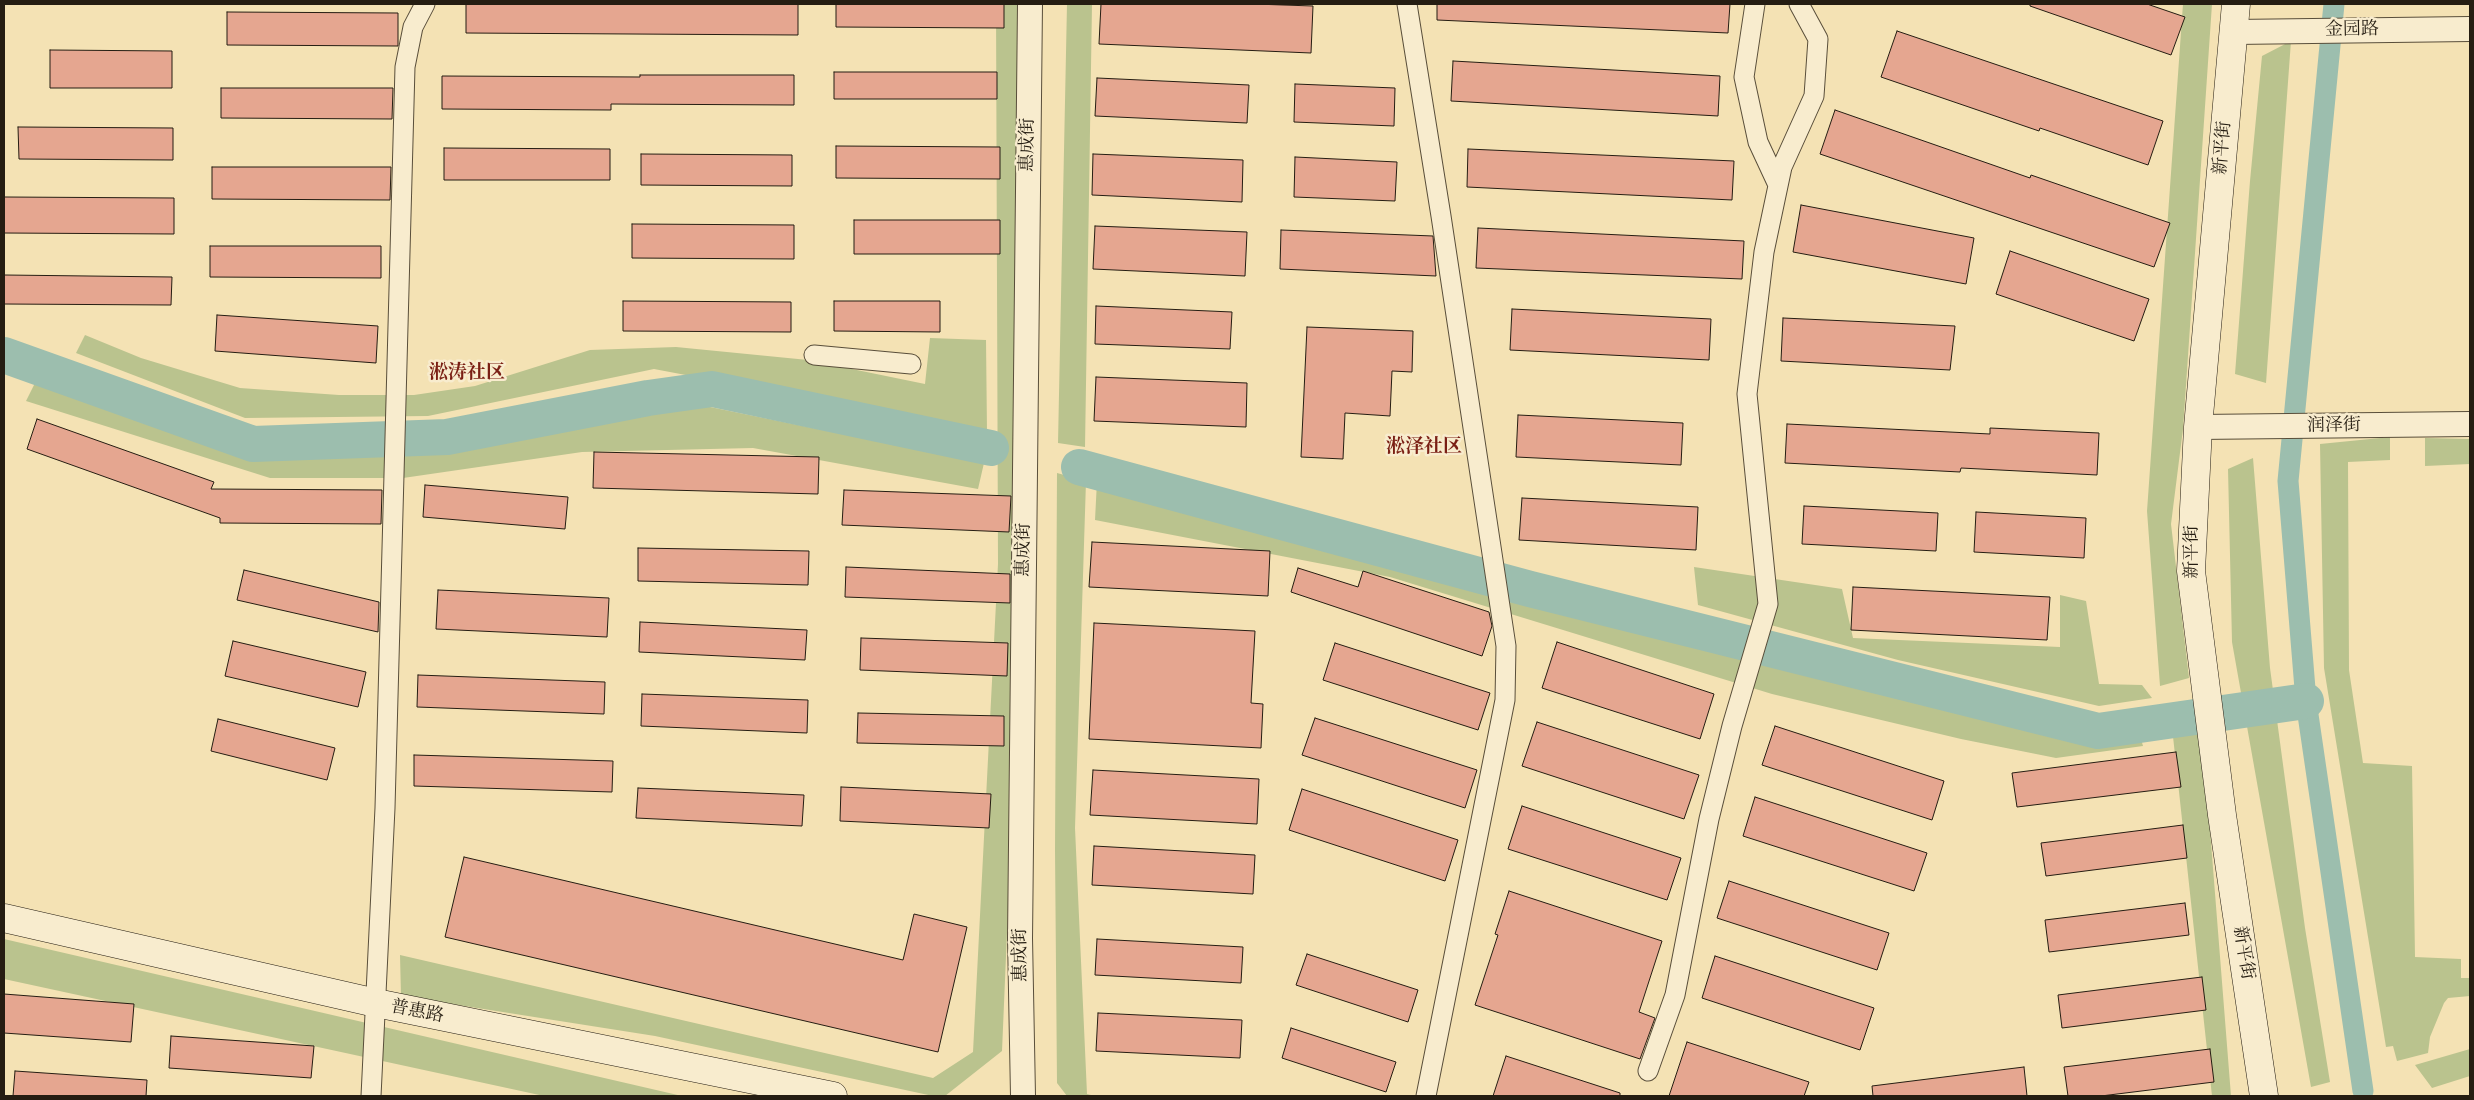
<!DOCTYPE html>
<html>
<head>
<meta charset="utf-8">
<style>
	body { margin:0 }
	#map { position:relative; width:2474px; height:1100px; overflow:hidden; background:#f4e2b4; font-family:"Libre Bodoni",serif }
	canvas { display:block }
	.frame { position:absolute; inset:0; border:5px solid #251d12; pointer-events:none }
</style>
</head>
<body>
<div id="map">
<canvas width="2474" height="1100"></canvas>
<div class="frame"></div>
</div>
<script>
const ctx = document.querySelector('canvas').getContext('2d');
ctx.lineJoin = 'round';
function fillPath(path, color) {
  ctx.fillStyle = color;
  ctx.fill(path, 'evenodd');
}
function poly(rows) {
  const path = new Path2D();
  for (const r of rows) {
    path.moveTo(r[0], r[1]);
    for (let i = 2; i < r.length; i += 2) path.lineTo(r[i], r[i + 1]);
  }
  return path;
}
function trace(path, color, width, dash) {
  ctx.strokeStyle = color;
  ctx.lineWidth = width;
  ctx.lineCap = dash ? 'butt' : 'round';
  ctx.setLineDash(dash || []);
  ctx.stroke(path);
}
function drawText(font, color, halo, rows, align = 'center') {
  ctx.font = font + ' "Libre Bodoni","Noto Serif SC",serif';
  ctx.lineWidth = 5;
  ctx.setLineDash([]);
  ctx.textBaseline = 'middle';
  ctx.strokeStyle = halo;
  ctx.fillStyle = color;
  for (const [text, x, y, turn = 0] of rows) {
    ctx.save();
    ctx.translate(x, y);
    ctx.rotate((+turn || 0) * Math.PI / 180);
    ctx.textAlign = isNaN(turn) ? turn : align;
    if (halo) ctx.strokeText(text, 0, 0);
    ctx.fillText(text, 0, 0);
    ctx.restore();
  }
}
const green = poly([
	[996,4,1019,4,1021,600,1002,1051,945,1096,933,1096,655,1036,401,996,400,955,933,1078,973,1052,998,564],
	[1067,4,1092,4,1085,447,1058,443],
	[2183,4,2212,4,2183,429,2171,524,2189,678,2160,686,2147,511],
	[2291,41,2266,383,2235,374,2250,181,2262,56],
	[85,335,141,358,240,388,339,395,414,395,475,386,590,350,676,347,808,360,925,384,930,338,986,340,987,432,654,369,428,416,245,418,76,353],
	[38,377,244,451,424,450,666,398,984,463,978,489,753,448,582,452,403,478,270,478,26,401],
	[2390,437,2390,460,2348,462,2349,670,2363,763,2412,766,2415,957,2461,959,2461,978,2470,978,2470,996,2448,998,2444,1003,2430,1037,2428,1053,2397,1061,2393,1046,2386,1047,2324,668,2320,444],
	[2425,438,2470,439,2470,464,2425,466],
	[2253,458,2270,668,2305,928,2330,1082,2311,1087,2232,642,2228,469],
	[1057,473,1086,481,1075,828,1087,1094,1095,1096,1067,1096,1057,1083,1055,850],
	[1097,481,1566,602,1930,689,2076,728,2136,722,2143,746,2056,758,1961,739,1772,694,1390,577,1095,520],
	[1694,567,1842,589,1853,638,2060,647,2060,595,2086,601,2099,684,2142,685,2152,698,2099,706,1898,660,1698,605],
	[2195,715,2207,792,2231,1096,2212,1096,2171,718],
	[4,939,682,1096,544,1096,4,979],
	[2470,1049,2470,1076,2432,1088,2415,1065]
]);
const canal = poly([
	[2334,4,2288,481,2306,701,2363,1091]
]);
const river = poly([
	[4,355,253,444,447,437,648,398,712,389,991,448],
	[1079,467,1530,589,2098,731,2306,701]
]);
const building = poly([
	[466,4,798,4,798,35,466,33,466,4],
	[836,4,1004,4,1004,28,836,27,836,4],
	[1101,4,1254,4,1313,6,1311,53,1099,44,1101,4],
	[1437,4,1730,4,1728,33,1437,20,1437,4],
	[2030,4,2147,4,2185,17,2171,55,2030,6,2030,4],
	[227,12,398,13,398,46,227,45,227,12],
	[1897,31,2163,121,2148,165,2040,128,2039,131,1881,77,1897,31],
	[50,50,172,51,172,88,50,88,50,50],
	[1453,61,1720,76,1718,116,1451,101,1453,61],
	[834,72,997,72,997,99,834,99,834,72],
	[640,75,794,75,794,105,611,104,611,110,442,109,442,76,640,77,640,75],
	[1097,78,1249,85,1247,123,1095,116,1097,78],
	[1295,84,1395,88,1394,126,1294,122,1295,84],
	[221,88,393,88,392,119,221,118,221,88],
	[1835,110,2030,178,2031,175,2170,223,2154,267,1820,154,1835,110],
	[18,127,173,128,173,160,19,159,18,127],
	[836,146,1000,147,1000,179,836,178,836,146],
	[444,148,610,149,610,180,444,180,444,148],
	[1468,149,1734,161,1732,200,1467,187,1468,149],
	[641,154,792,155,792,186,641,185,641,154],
	[1093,154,1243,160,1242,202,1092,195,1093,154],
	[1295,157,1397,162,1395,201,1294,197,1295,157],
	[212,167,391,167,390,200,212,199,212,167],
	[4,197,174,198,174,234,4,233,4,197],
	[1801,205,1974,238,1966,284,1793,252,1801,205],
	[854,220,1000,220,1000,254,854,254,854,220],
	[632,224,794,225,794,259,632,258,632,224],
	[1095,226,1247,232,1245,276,1093,269,1095,226],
	[1478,228,1744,241,1742,279,1476,268,1478,228],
	[1281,230,1433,236,1436,276,1280,269,1281,230],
	[210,246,381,246,381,278,210,277,210,246],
	[2010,251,2149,299,2134,341,1996,294,2010,251],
	[4,275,172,277,171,305,4,304,4,275],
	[623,301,791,302,791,332,623,331,623,301],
	[834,301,940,301,940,332,834,331,834,301],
	[1096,306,1232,312,1230,349,1095,344,1096,306],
	[1512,309,1711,319,1709,360,1510,350,1512,309],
	[217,315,378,326,376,363,215,351,217,315],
	[1783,318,1955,326,1950,370,1781,361,1783,318],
	[1307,327,1413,331,1412,372,1392,371,1390,416,1345,413,1343,459,1301,457,1307,327],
	[1096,377,1247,383,1246,427,1094,421,1096,377],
	[1518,415,1683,423,1681,465,1516,457,1518,415],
	[37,419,214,482,211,489,382,490,381,524,220,523,220,518,27,449,37,419],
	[1787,424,1990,434,1990,428,2099,433,2097,475,1961,468,1960,472,1785,463,1787,424],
	[594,452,819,457,818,494,593,488,594,452],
	[425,485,568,497,565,529,423,517,425,485],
	[844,490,1011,496,1009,532,842,525,844,490],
	[1522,498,1698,507,1696,550,1519,540,1522,498],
	[1804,506,1938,513,1936,551,1802,544,1804,506],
	[1976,512,2086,518,2084,558,1974,552,1976,512],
	[1092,542,1270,551,1268,596,1089,587,1092,542],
	[638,548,809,551,808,585,638,581,638,548],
	[846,567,1010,574,1010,603,845,597,846,567],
	[1298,568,1358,587,1363,571,1489,612,1492,626,1482,656,1291,592,1298,568],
	[244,570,379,602,378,632,237,600,244,570],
	[1853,587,2050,597,2047,640,1851,630,1853,587],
	[438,590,609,598,607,637,436,629,438,590],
	[640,622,807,630,805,660,639,652,640,622],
	[1094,623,1255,631,1251,703,1263,704,1261,748,1089,739,1094,623],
	[861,638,1008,643,1007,676,860,670,861,638],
	[233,641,366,672,358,707,225,676,233,641],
	[1557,642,1714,694,1700,739,1542,688,1557,642],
	[1335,643,1490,693,1478,730,1323,680,1335,643],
	[418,675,605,682,604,714,417,707,418,675],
	[642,694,808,700,807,733,641,726,642,694],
	[858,713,1004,716,1004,746,857,743,858,713],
	[1315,718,1477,770,1465,808,1302,755,1315,718],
	[218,719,335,748,327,780,211,751,218,719],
	[1537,722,1699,775,1684,819,1522,766,1537,722],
	[1775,726,1944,781,1932,820,1762,765,1775,726],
	[2176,752,2181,787,2017,807,2012,773,2176,752],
	[414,755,613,761,612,792,414,786,414,755],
	[1093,770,1259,779,1257,824,1090,815,1093,770],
	[841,787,991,794,989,828,840,821,841,787],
	[638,788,804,795,802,826,636,818,638,788],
	[1302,789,1458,840,1445,881,1289,830,1302,789],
	[1755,797,1927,853,1914,891,1743,836,1755,797],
	[1522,806,1681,858,1667,900,1508,849,1522,806],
	[2183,825,2187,858,2046,876,2041,843,2183,825],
	[1094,846,1255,855,1253,894,1092,885,1094,846],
	[464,857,903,960,914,914,967,927,938,1052,445,937,464,857],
	[1729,881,1889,933,1877,970,1717,918,1729,881],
	[1509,891,1662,941,1639,1012,1655,1018,1640,1059,1475,1005,1498,935,1495,934,1509,891],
	[2185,903,2189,935,2049,952,2045,920,2185,903],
	[1097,939,1243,947,1241,983,1095,975,1097,939],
	[1307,954,1418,990,1408,1022,1296,985,1307,954],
	[1715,956,1874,1008,1860,1050,1702,998,1715,956],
	[2202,977,2206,1010,2062,1028,2058,995,2202,977],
	[4,994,134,1004,131,1042,4,1033,4,994],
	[1098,1013,1242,1020,1240,1058,1096,1051,1098,1013],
	[1291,1028,1396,1062,1386,1092,1282,1058,1291,1028],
	[171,1036,314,1046,311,1078,169,1068,171,1036],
	[1687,1042,1809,1082,1804,1096,1669,1096,1687,1042],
	[2210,1049,2214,1082,2101,1096,2068,1096,2064,1067,2210,1049],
	[1506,1056,1620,1093,1620,1096,1493,1096,1506,1056],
	[2024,1067,2027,1096,1873,1096,1872,1086,2024,1067],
	[15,1071,147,1080,146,1096,13,1096,15,1071]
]);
const minor = poly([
	[1407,4,1441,216,1506,646,1505,700,1426,1096],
	[1755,4,1744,77,1758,142,1778,185],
	[814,355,911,364],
	[1648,1071,1675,995,1709,819,1732,726,1768,604,1747,394,1764,252,1782,167,1814,96,1818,39,1799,4],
	[371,1096,385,808,405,67,413,27,425,4]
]);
const tertiary = poly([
	[2234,32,2470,29],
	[2198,427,2470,424],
	[1023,1096,1020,938,1030,4]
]);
const secondary = poly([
	[2236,4,2198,427,2191,571,2222,815,2264,1096],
	[4,918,376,1003,833,1096]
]);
const streetNames = [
	["金园路",2352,30,-1],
	["惠成街",1028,145,-89],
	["新平街",2223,148,-85],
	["润泽街",2334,426,-1],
	["惠成街",1024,550,-89],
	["新平街",2193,552,-90],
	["新平街",2243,953,81],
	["惠成街",1021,955,-91],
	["普惠路",417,1012,11]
];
const neighbourhoodNames = [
	["淞涛社区",467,373],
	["淞泽社区",1424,447]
];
fillPath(green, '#bac38e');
trace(canal, '#9cbeae', 21);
trace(river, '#9cbeae', 36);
fillPath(building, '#e5a690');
trace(building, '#251d12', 1);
trace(minor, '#594e3a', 21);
trace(tertiary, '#594e3a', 26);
trace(secondary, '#251d12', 29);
trace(minor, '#f8ecce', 19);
trace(tertiary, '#f8ecce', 24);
trace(secondary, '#f8ecce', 28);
drawText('18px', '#251d12', '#f8ecce', streetNames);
drawText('bold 19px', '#7a1f14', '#f8ecce', neighbourhoodNames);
</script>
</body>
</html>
